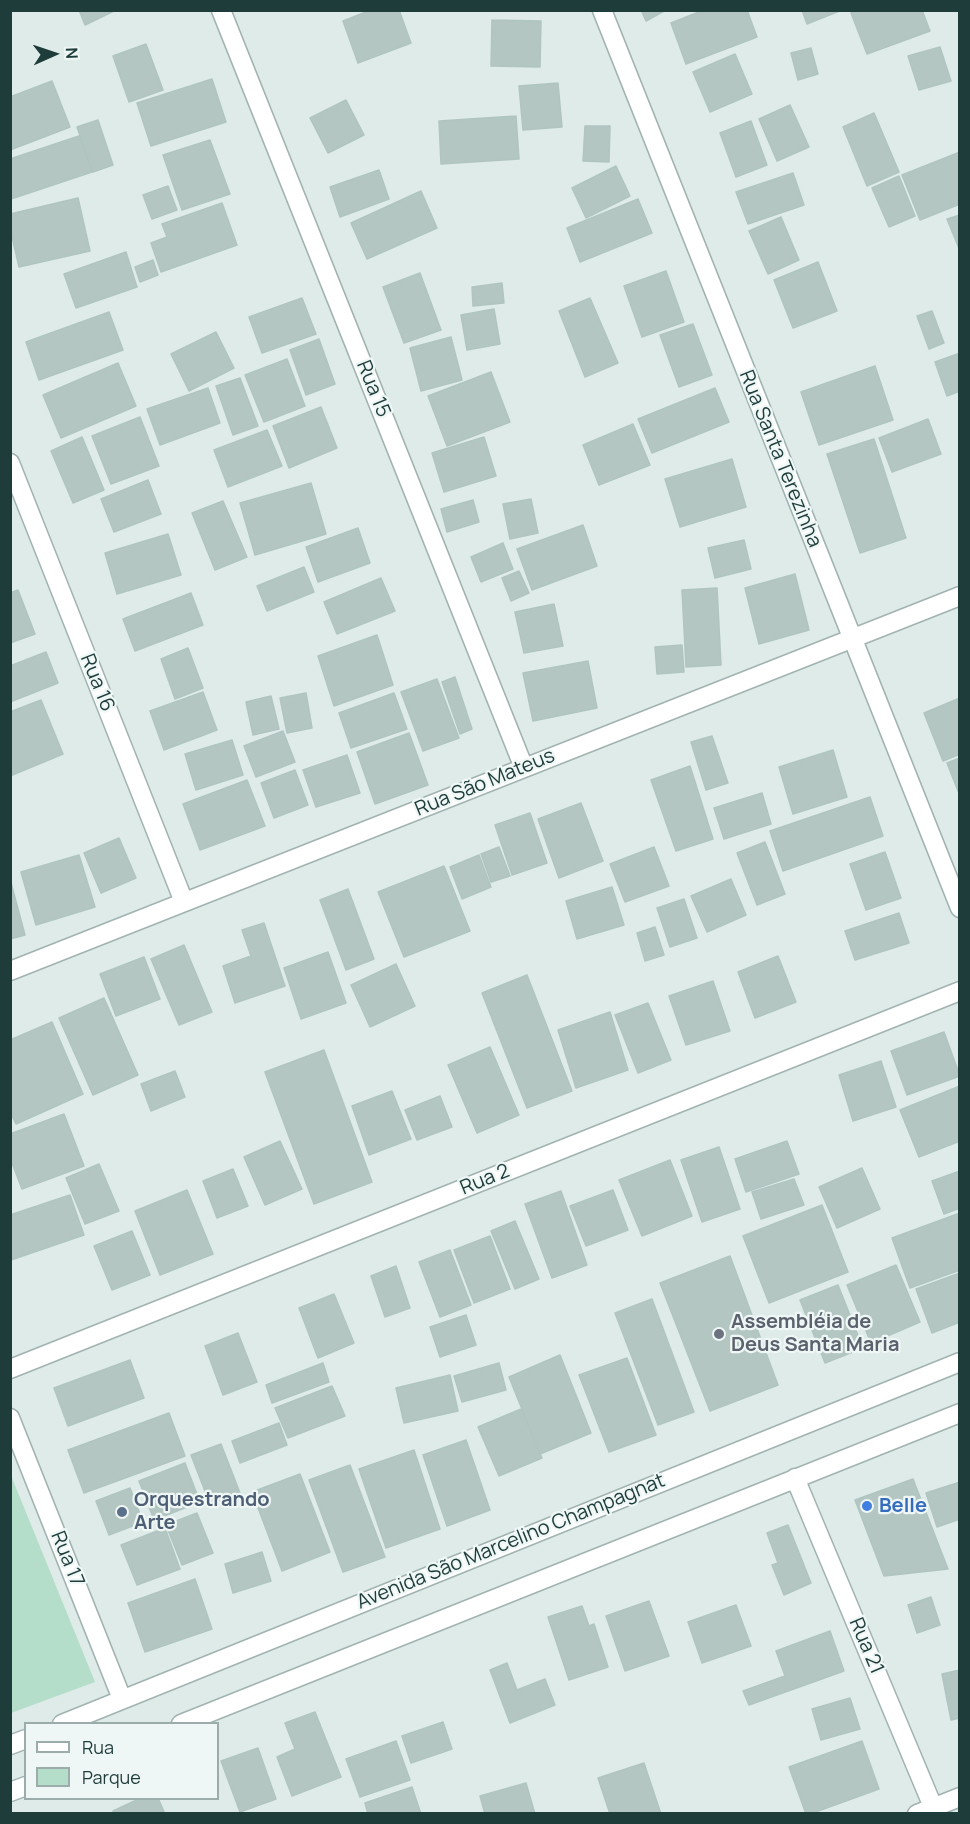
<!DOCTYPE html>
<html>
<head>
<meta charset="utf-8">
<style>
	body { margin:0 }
	#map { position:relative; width:970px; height:1824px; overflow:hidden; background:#deebe8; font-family:Manrope,sans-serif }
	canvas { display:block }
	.frame { position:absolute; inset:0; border:12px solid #1e3c3a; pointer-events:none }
	.legend { position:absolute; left:24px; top:1722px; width:195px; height:78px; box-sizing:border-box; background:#eef7f5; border:2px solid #9bacaa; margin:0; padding:8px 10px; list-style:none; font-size:18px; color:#1e3c3a }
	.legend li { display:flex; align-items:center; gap:12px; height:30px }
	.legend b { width:30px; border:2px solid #9bacaa }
	.north { position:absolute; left:24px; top:24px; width:60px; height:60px; -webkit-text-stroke:4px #eef7f5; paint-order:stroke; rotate:87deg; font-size:16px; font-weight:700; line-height:24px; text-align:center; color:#1e3c3a }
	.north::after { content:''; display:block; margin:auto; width:21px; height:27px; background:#1e3c3a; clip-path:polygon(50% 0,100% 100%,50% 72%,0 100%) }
</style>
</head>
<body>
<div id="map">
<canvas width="970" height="1824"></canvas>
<div class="frame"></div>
<ul class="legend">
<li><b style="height:8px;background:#fff"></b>Rua</li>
<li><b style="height:16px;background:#b4dec9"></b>Parque</li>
</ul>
<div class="north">N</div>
</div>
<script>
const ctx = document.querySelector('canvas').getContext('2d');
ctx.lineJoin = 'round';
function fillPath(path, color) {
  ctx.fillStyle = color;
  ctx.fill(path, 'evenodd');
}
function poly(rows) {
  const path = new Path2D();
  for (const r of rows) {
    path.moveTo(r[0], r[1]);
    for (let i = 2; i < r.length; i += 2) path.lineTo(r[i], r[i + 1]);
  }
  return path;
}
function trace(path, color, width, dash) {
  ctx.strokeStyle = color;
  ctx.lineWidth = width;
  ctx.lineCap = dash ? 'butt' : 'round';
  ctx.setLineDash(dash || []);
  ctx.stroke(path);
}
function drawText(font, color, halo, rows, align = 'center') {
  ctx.font = font + ' Manrope,sans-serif';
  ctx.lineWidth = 4.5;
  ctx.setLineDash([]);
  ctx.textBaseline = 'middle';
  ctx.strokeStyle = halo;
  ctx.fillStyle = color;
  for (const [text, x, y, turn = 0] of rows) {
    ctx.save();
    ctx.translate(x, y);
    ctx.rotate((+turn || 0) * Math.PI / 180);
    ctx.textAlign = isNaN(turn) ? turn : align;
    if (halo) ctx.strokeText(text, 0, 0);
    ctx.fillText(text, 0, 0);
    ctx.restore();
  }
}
const green = poly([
	[10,1473,95,1682,11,1713,10,1713]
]);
const building = poly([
	[79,10,116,10,85,25,79,10],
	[371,10,399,10,411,43,358,63,343,21,371,10],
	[641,10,666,10,646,21,641,10],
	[704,10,747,10,757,37,686,64,671,23,704,10],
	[802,10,842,10,807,24,802,10],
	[859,10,922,10,930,31,867,54,851,13,859,10],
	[492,20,541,21,540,67,491,66,492,20],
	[146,44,163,90,129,102,113,56,146,44],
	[940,47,951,81,919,90,908,56,940,47],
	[811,48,818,74,798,80,791,53,811,48],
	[735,54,752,94,710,112,693,72,735,54],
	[212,79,226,122,151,146,137,103,212,79],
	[52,81,70,127,10,150,10,97,52,81],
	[558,83,562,127,523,130,519,86,558,83],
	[346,100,364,135,328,153,310,118,346,100],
	[790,105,809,147,777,161,759,119,790,105],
	[874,113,899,172,867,186,843,127,874,113],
	[516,116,519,159,441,164,439,121,516,116],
	[98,120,113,165,93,172,77,127,98,120],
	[751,121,767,165,736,177,720,133,751,121],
	[585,126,610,126,609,162,583,161,585,126],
	[79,136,92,172,11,199,10,159,79,136],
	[210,140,230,194,182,210,163,155,210,140],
	[960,152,960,204,920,220,902,175,960,152],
	[616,166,630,196,586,218,572,188,616,166],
	[379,170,389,199,340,217,330,187,379,170],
	[793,173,804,205,748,224,736,192,793,173],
	[899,176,915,216,889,227,872,188,899,176],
	[168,186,177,210,152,219,143,195,168,186],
	[421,191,437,228,367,259,351,223,421,191],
	[78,198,90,251,19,267,10,228,10,214,78,198],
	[638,199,652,233,580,262,567,228,638,199],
	[222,203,237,245,161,272,151,243,167,237,162,224,222,203],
	[960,215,960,251,947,219,960,215],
	[781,217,799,260,768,274,749,231,781,217],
	[126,252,137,287,76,308,64,274,126,252],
	[153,260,158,275,140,282,135,267,153,260],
	[818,262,837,311,793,328,774,280,818,262],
	[666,271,684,322,642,337,624,286,666,271],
	[420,273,441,330,404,343,383,287,420,273],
	[502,283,504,303,473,306,472,287,502,283],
	[302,298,316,334,262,353,249,317,302,298],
	[590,298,618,363,585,377,559,311,590,298],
	[494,309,500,344,467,350,461,315,494,309],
	[932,311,944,343,929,349,917,316,932,311],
	[109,312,123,350,39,380,26,342,109,312],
	[693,324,712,375,679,387,660,335,693,324],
	[216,332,234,368,189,391,171,354,216,332],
	[451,337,462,380,421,391,410,348,451,337],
	[319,339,335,384,306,395,290,350,319,339],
	[960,353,960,391,947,396,935,362,960,353],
	[287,359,305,406,264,422,245,375,287,359],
	[118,363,136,406,61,438,43,395,118,363],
	[875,366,893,420,819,445,801,392,875,366],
	[491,372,510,422,447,446,428,396,491,372],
	[240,378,258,426,233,435,216,386,240,378],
	[208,388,220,423,160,445,147,409,208,388],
	[715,388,729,422,652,453,638,419,715,388],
	[321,407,337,448,289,468,273,426,321,407],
	[140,417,159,466,111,484,92,436,140,417],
	[928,419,941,454,892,472,879,438,928,419],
	[633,424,650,465,599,485,583,445,633,424],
	[267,430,282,466,228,487,214,450,267,430],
	[82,437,104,490,73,503,51,451,82,437],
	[484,437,496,476,444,492,432,453,484,437],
	[874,439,906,538,860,553,827,454,874,439],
	[732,459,746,507,680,527,665,479,732,459],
	[148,480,161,514,114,532,101,499,148,480],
	[311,483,326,534,255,555,240,503,311,483],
	[531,499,538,533,510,539,503,504,531,499],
	[473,500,479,522,447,532,441,509,473,500],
	[223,501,247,557,215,570,192,513,223,501],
	[583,525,597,566,532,590,517,549,583,525],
	[358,528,370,563,318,582,306,547,358,528],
	[168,534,181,575,117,594,105,553,168,534],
	[744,540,751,569,715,578,708,548,744,540],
	[503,543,513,569,481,582,471,557,503,543],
	[304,567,314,592,267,611,257,586,304,567],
	[519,571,529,593,511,601,502,578,519,571],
	[795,574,809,630,759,644,745,588,795,574],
	[381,578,395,611,337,634,324,602,381,578],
	[717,588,721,665,686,667,682,590,717,588],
	[18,590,35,634,10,643,10,593,18,590],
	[191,593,203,625,135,651,123,619,191,593],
	[554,604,563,646,524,653,515,612,554,604],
	[377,635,393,685,334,706,318,656,377,635],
	[682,645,684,672,657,674,655,647,682,645],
	[188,648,203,688,175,699,161,659,188,648],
	[46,652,58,683,10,702,10,666,46,652],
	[588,661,597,708,533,721,523,673,588,661],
	[455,677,472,729,460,734,442,682,455,677],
	[437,679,459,738,423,751,401,692,437,679],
	[203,692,217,730,164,750,150,711,203,692],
	[306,693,312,728,287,733,280,698,306,693],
	[394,693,407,729,351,748,339,713,394,693],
	[271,696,279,729,253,735,246,702,271,696],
	[960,698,960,754,943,761,924,713,960,698],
	[41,700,63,754,10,776,10,712,41,700],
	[283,731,295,762,256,777,244,746,283,731],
	[409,733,428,785,375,804,357,752,409,733],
	[712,736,728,783,706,790,691,742,712,736],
	[232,740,243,775,196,790,185,754,232,740],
	[833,750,847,797,793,814,779,767,833,750],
	[347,755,360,793,316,807,303,770,347,755],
	[960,758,960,796,947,763,960,758],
	[690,766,713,839,676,851,651,780,690,766],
	[295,770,308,805,274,818,261,783,295,770],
	[247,780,265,826,200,850,183,804,247,780],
	[762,793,771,824,724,839,714,808,762,793],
	[870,797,883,836,783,871,770,831,870,797],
	[581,803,603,861,559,878,538,819,581,803],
	[530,813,547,863,512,875,495,825,530,813],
	[119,838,136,878,101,893,84,853,119,838],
	[765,842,785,894,757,905,737,853,765,842],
	[499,847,510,876,491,882,481,854,499,847],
	[654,847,669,886,625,902,610,864,654,847],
	[885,852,901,898,866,910,850,864,885,852],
	[79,855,95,907,36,925,21,872,79,855],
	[479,855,491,887,462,899,450,867,479,855],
	[444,866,470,931,404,957,378,892,444,866],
	[10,879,25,935,10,939,10,879],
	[731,879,746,915,707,932,691,896,731,879],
	[612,887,624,925,577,939,566,901,612,887],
	[348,889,374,959,346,970,320,900,348,889],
	[684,899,697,938,670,947,657,908,684,899],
	[899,913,909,943,855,960,845,931,899,913],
	[264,923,285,986,235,1003,223,966,251,956,242,930,264,923],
	[655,927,664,955,645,961,637,933,655,927],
	[184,945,212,1012,179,1025,151,959,184,945],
	[328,952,346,1003,301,1019,284,968,328,952],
	[778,956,796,1002,755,1018,738,972,778,956],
	[144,957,160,999,116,1016,100,974,144,957],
	[396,964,415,1006,370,1027,351,985,396,964],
	[527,975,572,1091,527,1108,482,993,527,975],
	[713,981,730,1031,686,1045,669,996,713,981],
	[104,998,138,1075,93,1095,59,1018,104,998],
	[648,1003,671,1060,638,1073,615,1015,648,1003],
	[610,1012,628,1070,576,1088,558,1030,610,1012],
	[52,1022,83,1094,16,1124,10,1112,10,1040,52,1022],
	[944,1032,960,1076,907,1095,891,1051,944,1032],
	[490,1047,519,1115,477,1133,448,1065,490,1047],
	[324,1050,372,1182,314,1204,265,1072,324,1050],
	[881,1061,896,1107,853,1121,839,1075,881,1061],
	[175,1071,185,1097,151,1111,141,1084,175,1071],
	[960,1086,960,1141,919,1157,900,1110,960,1086],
	[392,1091,411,1139,369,1155,352,1106,392,1091],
	[440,1096,452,1127,417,1140,405,1110,440,1096],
	[64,1114,84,1166,22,1189,10,1158,10,1134,64,1114],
	[280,1141,302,1189,265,1205,244,1157,280,1141],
	[787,1141,799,1174,746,1192,735,1159,787,1141],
	[719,1147,740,1209,702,1222,681,1160,719,1147],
	[670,1160,692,1216,642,1236,619,1180,670,1160],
	[99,1164,119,1211,85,1224,66,1178,99,1164],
	[862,1168,880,1209,837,1228,819,1187,862,1168],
	[233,1169,248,1206,217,1218,203,1181,233,1169],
	[960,1171,960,1208,944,1214,932,1181,960,1171],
	[794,1179,804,1205,761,1219,752,1192,794,1179],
	[187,1190,213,1254,160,1275,135,1211,187,1190],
	[613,1190,628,1230,586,1246,570,1206,613,1190],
	[561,1191,587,1265,552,1278,525,1204,561,1191],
	[70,1195,84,1235,11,1260,10,1215,70,1195],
	[822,1205,848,1272,769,1303,743,1236,822,1205],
	[960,1213,960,1270,910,1288,892,1238,960,1213],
	[515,1221,539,1279,515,1289,491,1231,515,1221],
	[132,1231,150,1275,112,1290,94,1246,132,1231],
	[490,1236,510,1289,474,1303,454,1250,490,1236],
	[450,1250,471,1305,440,1317,419,1262,450,1250],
	[730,1256,778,1385,710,1411,660,1283,730,1256],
	[896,1265,920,1322,871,1343,847,1285,896,1265],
	[396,1266,410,1308,385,1317,371,1276,396,1266],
	[960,1273,960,1322,932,1333,916,1289,960,1273],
	[838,1285,863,1348,825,1363,800,1300,838,1285],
	[334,1294,354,1343,318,1358,299,1308,334,1294],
	[652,1299,694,1412,658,1425,615,1313,652,1299],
	[466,1315,476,1345,440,1357,430,1327,466,1315],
	[238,1333,257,1382,223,1395,205,1346,238,1333],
	[560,1355,591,1433,540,1454,509,1377,560,1355],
	[627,1358,656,1435,609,1452,579,1375,627,1358],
	[130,1360,144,1398,68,1426,54,1388,130,1360],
	[323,1363,329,1382,272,1403,266,1385,323,1363],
	[499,1363,506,1390,462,1402,454,1376,499,1363],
	[450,1375,458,1411,404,1423,396,1388,450,1375],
	[332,1386,345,1416,288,1438,275,1408,332,1386],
	[521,1409,542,1458,499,1476,478,1427,521,1409],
	[169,1413,185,1456,84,1493,68,1450,169,1413],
	[279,1423,287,1445,240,1463,232,1441,279,1423],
	[466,1440,490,1510,447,1526,423,1455,466,1440],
	[221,1444,240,1493,210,1504,191,1455,221,1444],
	[414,1450,440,1529,386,1548,359,1469,414,1450],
	[185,1463,200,1502,154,1520,139,1481,185,1463],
	[350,1465,385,1557,343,1572,309,1480,350,1465],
	[300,1474,330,1552,282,1571,252,1492,300,1474],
	[913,1479,948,1569,884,1576,855,1500,913,1479],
	[960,1482,960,1519,937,1527,926,1493,960,1482],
	[130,1488,143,1522,109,1535,96,1501,130,1488],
	[197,1513,213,1553,182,1565,166,1525,197,1513],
	[788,1525,811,1583,784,1595,772,1565,778,1563,767,1533,788,1525],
	[165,1528,180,1569,137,1585,121,1545,165,1528],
	[262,1552,271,1581,233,1593,225,1564,262,1552],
	[195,1579,212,1629,145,1652,128,1603,195,1579],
	[931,1597,940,1625,917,1633,908,1605,931,1597],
	[649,1601,669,1656,625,1671,606,1616,649,1601],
	[736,1605,751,1646,702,1663,688,1622,736,1605],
	[582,1606,589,1626,594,1624,608,1667,569,1680,548,1617,582,1606],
	[830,1631,844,1671,749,1705,743,1691,785,1676,776,1651,830,1631],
	[507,1663,517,1690,545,1679,555,1705,510,1723,490,1670,507,1663],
	[960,1670,960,1718,951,1720,942,1674,960,1670],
	[850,1698,860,1729,821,1740,812,1709,850,1698],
	[315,1712,341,1777,292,1796,277,1757,295,1749,285,1723,315,1712],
	[443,1722,452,1749,411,1763,402,1736,443,1722],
	[396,1741,410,1780,360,1797,346,1759,396,1741],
	[862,1741,879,1789,810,1814,806,1814,789,1767,862,1741],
	[258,1748,276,1799,240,1812,221,1761,258,1748],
	[644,1763,661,1814,610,1814,598,1778,644,1763],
	[526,1783,535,1814,485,1814,480,1796,526,1783],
	[412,1787,421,1814,368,1814,365,1803,412,1787],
	[141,1798,158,1798,165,1814,114,1814,113,1811,141,1798]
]);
const minor = poly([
	[221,10,524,768],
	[602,10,960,908],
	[10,463,184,902],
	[10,971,960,596],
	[10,1369,960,991],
	[10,1418,122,1699],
	[795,1478,936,1814],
	[62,1724,960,1362],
	[181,1724,960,1413],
	[10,1745,26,1739],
	[10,1792,26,1786],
	[917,1814,960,1797]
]);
const markers = [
	[719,1334,6,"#6b7280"],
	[867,1506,6,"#3f7fe0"],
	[122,1512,6,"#5c6f8a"]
];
const streetNames = [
	["Rua 15",373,389,68],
	["Rua Santa Terezinha",780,459,68],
	["Rua 16",97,683,68],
	["Rua São Mateus",485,783,-22],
	["Rua 2",485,1180,-22],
	["Avenida São Marcelino Champagnat",511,1542,-22],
	["Rua 17",67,1559,68],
	["Rua 21",866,1646,67]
];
const worshipNames = [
	["Assembléia de",731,1322],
	["Deus Santa Maria",731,1345]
];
const serviceNames = [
	["Orquestrando",134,1500],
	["Arte",134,1523]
];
const shopNames = [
	["Belle",879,1506]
];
fillPath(green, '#b4dec9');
fillPath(building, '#b3c6c2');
trace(building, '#b0c5c1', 1.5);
trace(minor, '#a1b3b0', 21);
trace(minor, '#fff', 18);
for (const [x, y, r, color] of markers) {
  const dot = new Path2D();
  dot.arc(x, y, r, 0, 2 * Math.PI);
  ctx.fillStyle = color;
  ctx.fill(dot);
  trace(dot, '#eef7f5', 2);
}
drawText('20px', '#1e3c3a', '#eef7f5', streetNames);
drawText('bold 20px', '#5b616d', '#eef7f5', worshipNames, 'left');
drawText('bold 20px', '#4e5e75', '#eef7f5', serviceNames, 'left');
drawText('bold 20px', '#366cbe', '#eef7f5', shopNames, 'left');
</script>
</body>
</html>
